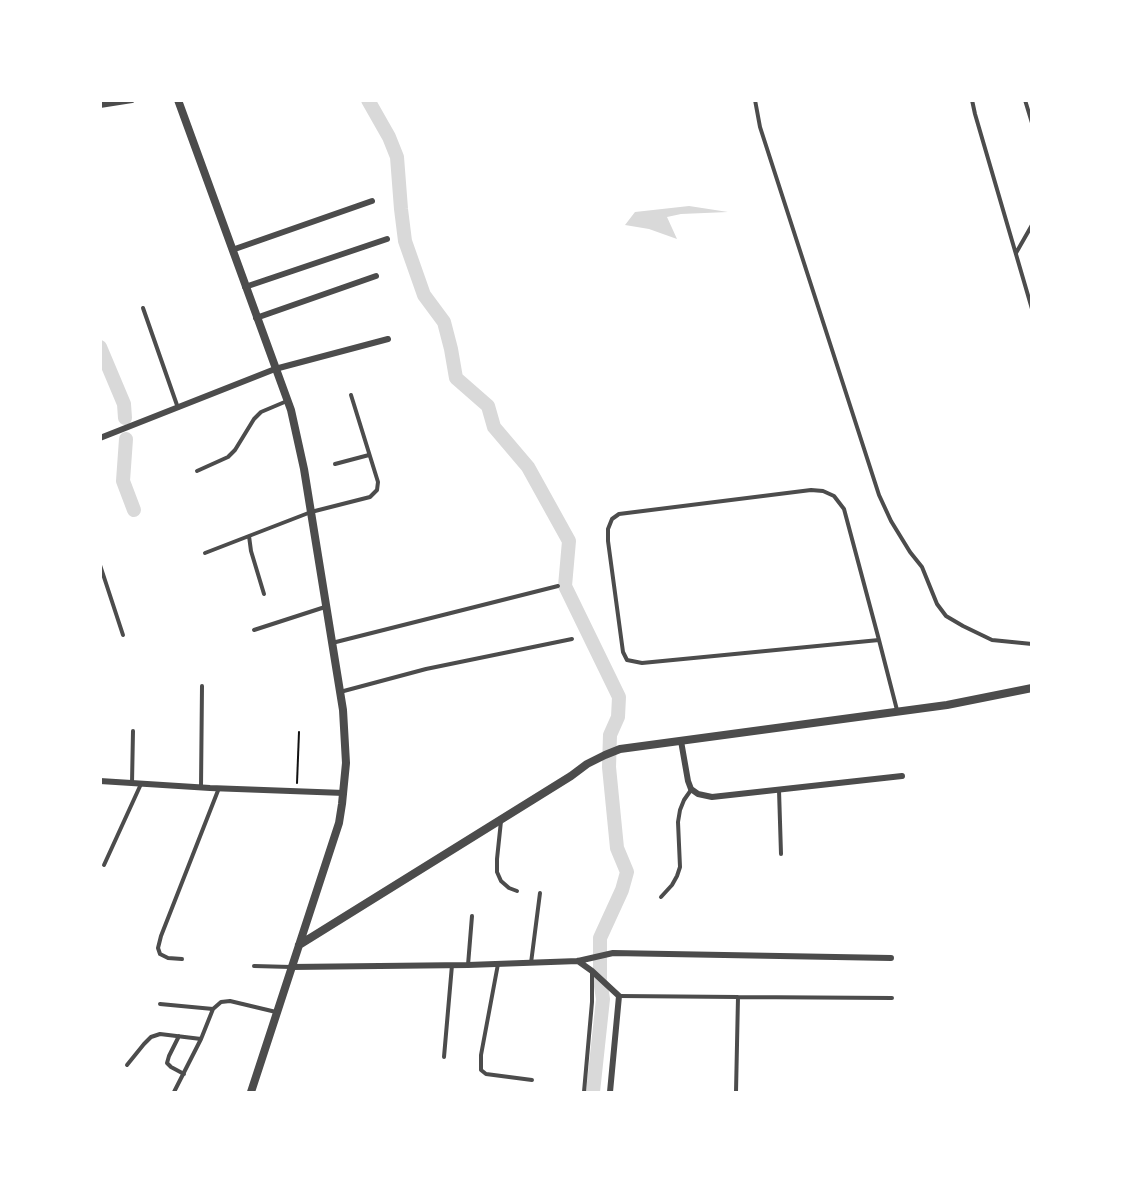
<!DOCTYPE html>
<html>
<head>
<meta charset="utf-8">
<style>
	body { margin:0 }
	#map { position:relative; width:1132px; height:1193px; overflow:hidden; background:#fff; font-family:"Titillium Web",sans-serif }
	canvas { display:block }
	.frame { position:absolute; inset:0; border:102px solid #fff; pointer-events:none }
</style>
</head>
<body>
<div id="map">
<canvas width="1132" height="1193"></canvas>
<div class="frame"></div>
</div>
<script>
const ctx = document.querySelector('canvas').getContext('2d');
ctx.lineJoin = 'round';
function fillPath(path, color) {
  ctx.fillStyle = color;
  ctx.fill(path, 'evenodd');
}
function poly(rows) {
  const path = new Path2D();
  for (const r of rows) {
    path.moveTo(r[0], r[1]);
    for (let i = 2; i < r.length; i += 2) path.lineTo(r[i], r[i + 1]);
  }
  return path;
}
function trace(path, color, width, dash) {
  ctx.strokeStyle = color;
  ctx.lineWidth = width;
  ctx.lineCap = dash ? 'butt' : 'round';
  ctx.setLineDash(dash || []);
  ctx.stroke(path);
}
const water = poly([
	[689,206,728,212,681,214,667,217,677,239,649,229,625,225,635,212]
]);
const canal = poly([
	[368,100,389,137,397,157,401,209,405,241,424,295,444,322,451,349,456,378,488,406,494,427,528,467,569,541,565,586,619,697,618,717,610,735,609,767,617,848,627,872,622,890,600,938,600,980,603,999,593,1092],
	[100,347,124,404,125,418],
	[126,439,123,481,134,510]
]);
const path = poly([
	[297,783,299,732]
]);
const service = poly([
	[755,100,760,127,879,495,891,521,910,552,922,567,937,604,946,616,963,626,992,640,1032,644],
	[972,100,975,114,1032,309],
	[1025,100,1032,123],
	[1016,253,1032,225],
	[143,308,178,408],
	[335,464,369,455],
	[197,471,228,457,235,450,254,419,261,412,287,401],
	[249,536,251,551,264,594],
	[205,553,311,512,370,497,377,490,378,482,351,395],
	[100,565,123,635],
	[254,630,325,607],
	[879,640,642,663,627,660,623,652,608,541,608,529,612,519,619,514,811,490,823,491,834,496,844,509,879,640,897,710],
	[332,643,558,586],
	[340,692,426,669,572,639],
	[132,783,133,731],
	[201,787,202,686],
	[779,790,781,854],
	[501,821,497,859,497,872,501,881,509,888,517,891],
	[104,865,141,784],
	[661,897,672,885,677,876,680,867,678,822,680,810,684,800,691,790],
	[182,959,168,958,160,954,158,948,161,936,219,788],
	[531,963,540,893],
	[498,964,481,1055,481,1070,486,1074,532,1080],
	[468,965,472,916],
	[254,966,291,967],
	[619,996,738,997,736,1092],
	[738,997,892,998],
	[160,1004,213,1009],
	[179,1036,169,1056,167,1063,171,1067,184,1074],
	[444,1057,452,965],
	[127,1065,144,1044,151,1037,160,1034,201,1039],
	[174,1092,201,1039,213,1009,221,1002,230,1001,276,1012],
	[584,1092,592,1002,592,972]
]);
const minor = poly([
	[100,105,132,100],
	[232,250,372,201],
	[245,287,387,239],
	[256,318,376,276],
	[100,438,275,369,388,339],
	[681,741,688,781,691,789,698,794,712,797,902,776],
	[100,781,210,788,344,793],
	[578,961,592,971,619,996,610,1092],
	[291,967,468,965,578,961,613,953,891,958]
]);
const tertiary = poly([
	[178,100,291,410,304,469,343,710,346,763,342,804,339,823,251,1092],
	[299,945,571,776,587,764,605,755,620,749,947,705,1032,688]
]);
fillPath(water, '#d9d9d9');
trace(canal, '#d9d9d9', 14);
trace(path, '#111', 2);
trace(service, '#4c4c4c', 4);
trace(minor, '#4c4c4c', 6);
trace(tertiary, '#4c4c4c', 8);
</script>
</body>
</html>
